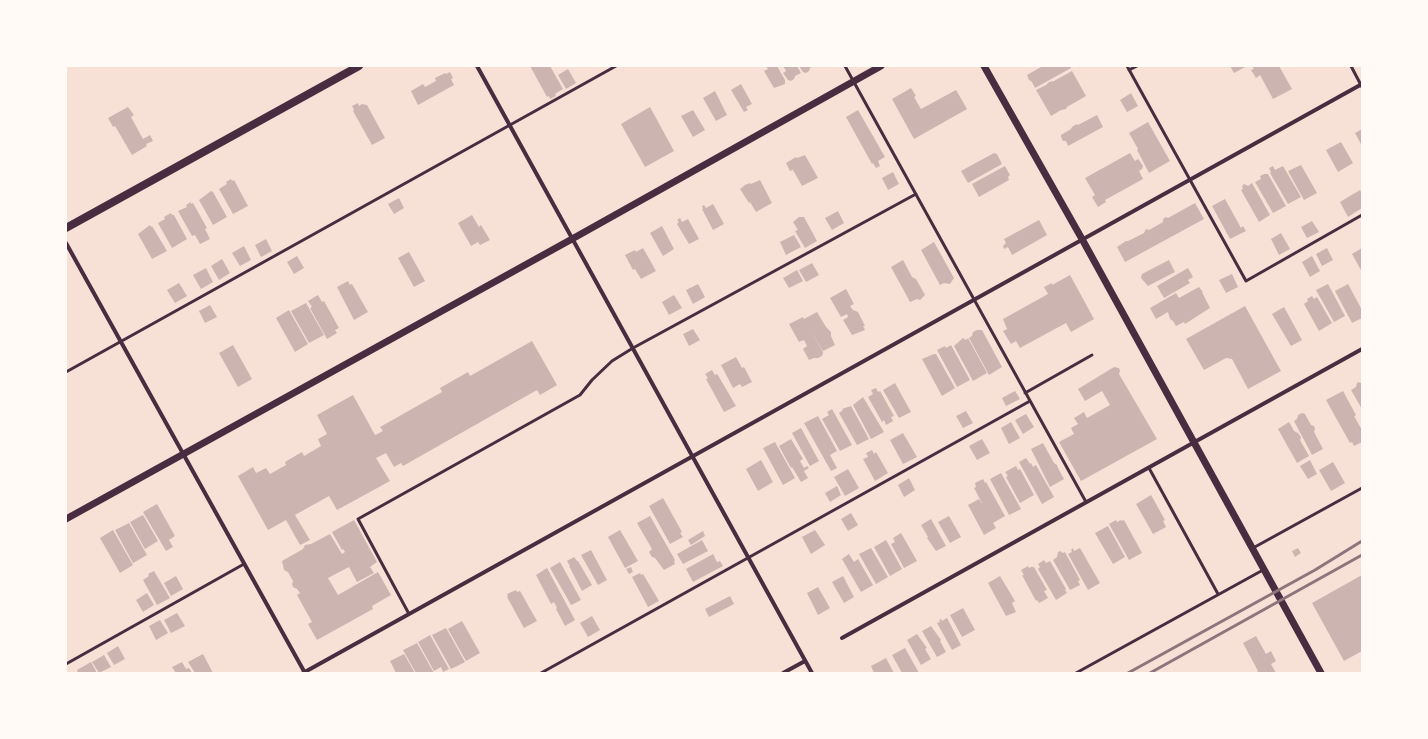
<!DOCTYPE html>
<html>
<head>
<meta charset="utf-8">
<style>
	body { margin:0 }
	#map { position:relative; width:1428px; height:739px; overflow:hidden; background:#f7e1d7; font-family:Helvetica,sans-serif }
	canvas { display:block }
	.frame { position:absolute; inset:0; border:67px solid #fffaf5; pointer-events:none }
</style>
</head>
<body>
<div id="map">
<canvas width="1428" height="739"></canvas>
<div class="frame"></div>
</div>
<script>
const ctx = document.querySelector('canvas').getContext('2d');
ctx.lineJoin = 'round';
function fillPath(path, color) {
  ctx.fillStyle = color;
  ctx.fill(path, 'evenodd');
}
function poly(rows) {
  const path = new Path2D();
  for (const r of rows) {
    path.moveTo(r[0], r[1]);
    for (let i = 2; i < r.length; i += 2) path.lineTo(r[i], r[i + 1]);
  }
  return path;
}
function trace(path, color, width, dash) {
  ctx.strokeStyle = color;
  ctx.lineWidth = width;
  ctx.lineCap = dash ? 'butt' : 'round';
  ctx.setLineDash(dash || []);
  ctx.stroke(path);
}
const building = poly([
	[530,66,550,66,563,89,555,94,556,96,550,99,549,96,547,97],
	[766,66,777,66,785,80,785,84,774,88,764,71,768,69],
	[783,66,797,66,801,73,795,76,794,79,791,81,788,80,783,73,786,71],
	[799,66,813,66,810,68,809,71,806,73,803,72],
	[1070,66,1071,68,1035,88,1032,82,1029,80,1027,75,1041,67],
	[1230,66,1247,66,1234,73],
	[1252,66,1279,66,1292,89,1273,99,1260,75,1256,78,1251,70,1254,69],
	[568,69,576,83,566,89,558,75],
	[1072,71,1086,96,1067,107,1066,109,1061,110,1051,116,1036,90,1046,85,1049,82,1054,81],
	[450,72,453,78,451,79,454,85,418,105,411,91,423,84,425,87,436,81,435,78,445,73,446,74],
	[741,84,752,104,746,107,748,110,744,112,731,90],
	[911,88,916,96,914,97,921,109,956,90,967,109,914,139,892,99],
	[715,91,727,115,716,121,703,98],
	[1131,93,1138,106,1127,112,1120,100],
	[358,103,359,106,362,104,367,105,385,138,372,145,353,111,354,110,352,106],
	[128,107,134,115,131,117,143,139,150,135,153,141,146,144,147,146,132,155,115,126,113,127,108,118],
	[650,107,674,151,645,167,621,124],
	[693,110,705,130,693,137,681,116],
	[858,110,885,157,878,161,880,166,876,168,873,163,872,164,846,117],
	[1097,115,1103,127,1068,146,1066,141,1063,141,1061,137,1061,135,1071,129,1072,127,1077,124,1078,125],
	[1148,122,1170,161,1149,173,1137,150,1138,149,1129,133],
	[1362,129,1362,146,1355,133],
	[1341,142,1353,163,1338,172,1326,150],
	[994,153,997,154,1002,164,968,183,961,171],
	[1130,153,1135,161,1138,159,1139,160,1143,166,1142,169,1139,171,1143,179,1105,200,1106,202,1098,207,1092,197,1095,195,1085,178],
	[805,155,818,178,802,186,793,170,790,171,786,163,796,157,797,158],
	[1301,165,1317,193,1304,200,1288,171],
	[1005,166,1010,175,1008,177,1009,180,979,197,972,184],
	[1273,166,1275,170,1283,166,1301,197,1288,204,1270,173,1271,172,1269,168],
	[893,172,899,184,888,190,882,178],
	[1264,174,1268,174,1286,206,1273,213,1255,182,1261,179,1260,176],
	[231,179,232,181,234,180,248,206,233,214,219,189,227,184,226,182],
	[760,180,772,203,756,212,750,202,749,203,740,189,745,185,750,183,751,184],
	[1252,183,1270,215,1259,222,1241,190,1243,189,1242,186,1244,184,1248,186],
	[1360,190,1362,194,1362,208,1348,217,1340,202],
	[211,191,213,192,227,217,213,225,199,200],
	[399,198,404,208,394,214,388,204],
	[1225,199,1241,228,1243,226,1246,231,1230,239,1212,206],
	[191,202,191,204,193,203,207,228,205,229,210,239,200,244,195,235,192,236,178,211,187,207,186,205],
	[1195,203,1204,219,1125,262,1117,247,1126,241,1128,241,1144,233,1146,229,1149,230,1163,222,1163,219,1166,217,1168,218],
	[713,204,724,224,713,230,702,209,703,209,702,206,704,205,706,208],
	[838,211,844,223,832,230,825,218],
	[171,213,172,215,174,215,187,239,172,248,158,223,165,219,164,217],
	[472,215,479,227,481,225,490,240,480,245,478,242,471,246,458,223],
	[799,217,804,217,817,241,805,248,795,231,798,230,793,222],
	[680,218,682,222,688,219,699,239,689,244,677,224,679,222,677,220],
	[1039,220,1047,235,1012,255,1008,247,1004,249,1003,246,1006,243,1004,239],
	[1312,221,1319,232,1307,238,1301,227],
	[150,225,151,227,152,226,167,251,152,259,138,234],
	[662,226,674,249,663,256,650,233],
	[1281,233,1290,249,1279,255,1271,239],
	[794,235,801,247,786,255,780,242],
	[266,239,272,251,261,257,255,245],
	[934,242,954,278,950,284,944,283,940,285,921,250],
	[244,246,251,260,240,266,232,253],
	[643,248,656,271,641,279,635,269,633,270,625,255,635,250,636,252],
	[1327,248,1333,260,1322,266,1316,254],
	[1362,248,1362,272,1352,254],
	[409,252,425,281,414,287,398,258],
	[297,256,304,268,294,274,287,262],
	[1312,256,1320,271,1310,277,1302,262],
	[222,259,230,273,219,280,211,266],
	[903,260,912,277,916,279,925,295,920,300,917,299,910,302,891,267],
	[1169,260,1175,272,1148,286,1141,278,1142,274],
	[812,263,819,275,806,282,799,270],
	[206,268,213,282,201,289,193,275],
	[1188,268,1193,277,1188,280,1190,283,1164,298,1157,286],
	[797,270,803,281,789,288,783,278],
	[1232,274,1238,287,1226,293,1219,280],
	[1070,275,1094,319,1071,332,1066,323,1020,348,1016,341,1011,344,1003,331,1007,329,1003,319,1048,294,1044,287,1052,283,1052,285],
	[348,281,350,285,352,284,368,312,354,320,337,287],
	[179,283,187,296,175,303,167,290],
	[698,284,705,297,693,304,686,290],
	[1328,284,1345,316,1334,322,1316,290],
	[1348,284,1362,310,1362,318,1352,323,1335,291],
	[1199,287,1203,292,1202,292,1210,308,1185,324,1184,322,1176,326,1173,321,1170,319,1168,312,1156,319,1150,308,1176,293,1179,298],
	[846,289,854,304,850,306,853,310,858,312,865,326,863,326,865,330,852,335,843,320,848,317,847,314,841,317,830,298],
	[318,295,322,302,324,301,339,328,335,330,337,333,327,339,310,308,312,307,308,301],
	[674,295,682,308,669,315,662,302],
	[1312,296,1314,299,1317,297,1332,323,1319,331,1304,304,1308,301,1307,299],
	[306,303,324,335,309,343,291,311],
	[210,305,217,317,205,323,199,311],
	[1245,306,1281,371,1248,389,1232,359,1226,358,1204,370,1186,339],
	[1284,307,1302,340,1291,346,1272,314],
	[289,310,308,344,295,352,276,318],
	[817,312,826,327,831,332,831,336,835,345,823,351,812,333,823,352,822,356,818,358,814,358,809,360,803,349,807,346,804,340,799,342,789,324,803,317,804,319],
	[693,329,700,340,689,346,683,334],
	[977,330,982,330,1002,367,989,375,969,338,972,336,973,332],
	[963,338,966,340,968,338,987,373,973,381,954,346],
	[532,341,557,385,540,395,537,390,403,466,401,463,394,467,386,453,376,458,390,481,337,510,329,496,295,515,310,540,300,545,286,520,268,530,238,476,253,467,256,473,266,468,270,474,286,465,285,462,302,452,304,456,321,446,318,439,327,434,317,415,353,395,375,435,383,431,380,427,442,392,440,388,468,372,470,376],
	[233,345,252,379,238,387,219,353],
	[951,345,970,380,957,387,937,350,945,346,946,348],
	[934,354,936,354,955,388,942,396,922,359],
	[736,357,742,368,744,367,752,382,742,387,740,384,733,388,721,365],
	[1114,367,1119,368,1120,371,1119,374,1157,439,1081,481,1059,442,1074,434,1071,428,1078,424,1074,418,1084,412,1087,418,1110,405,1102,391,1085,401,1078,389],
	[712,370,715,375,717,374,719,377,736,406,724,412,706,379,708,378,705,374],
	[1359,382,1360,383,1362,382,1362,409,1351,390,1356,387,1357,383],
	[895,383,911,412,899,418,883,390],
	[876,388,878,392,880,391,894,416,891,417,893,421,886,425,884,420,882,422,868,397,873,394,871,390],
	[1015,391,1020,399,1006,406,1002,398],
	[1343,391,1356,415,1354,416,1362,430,1362,442,1354,446,1352,442,1350,443,1326,400],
	[863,397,884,432,871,439,853,405],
	[851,406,869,439,857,445,839,413,843,410,842,409],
	[832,409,852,445,840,451,822,419,829,415,827,412],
	[966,411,973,423,963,428,956,416],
	[1302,413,1305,414,1311,425,1314,426,1315,429,1314,432,1323,449,1312,455,1294,421,1297,419,1298,415],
	[1026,414,1034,427,1023,434,1015,420],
	[818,416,837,451,830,455,837,468,831,471,804,423],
	[1011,422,1020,438,1009,444,1001,428],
	[1289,422,1294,431,1298,433,1301,437,1300,440,1309,456,1297,463,1278,429],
	[801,428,819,461,810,466,792,433],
	[903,433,917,457,903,464,890,440],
	[791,439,803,459,800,461,804,468,807,466,809,468,804,471,808,478,801,482,792,467,791,468,779,446],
	[982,439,990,453,977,460,969,446],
	[775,442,795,478,783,485,763,448],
	[1043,443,1054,463,1057,465,1058,468,1064,479,1050,487,1031,449],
	[872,450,874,454,876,452,888,473,875,481,863,459,868,457,866,453],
	[1026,458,1030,464,1031,463,1033,467,1036,465,1054,497,1042,504,1019,462],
	[761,460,773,482,758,491,746,469],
	[1310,460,1317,474,1308,479,1300,466],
	[1333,462,1345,483,1331,491,1319,470],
	[1016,466,1018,470,1020,469,1034,495,1020,503,1006,477,1008,476,1005,472],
	[848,469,859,488,845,496,834,477],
	[1001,473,1021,509,1009,515,990,479],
	[909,478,915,490,904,497,898,485],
	[983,479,985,483,986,482,1005,516,993,523,996,528,984,535,968,505,979,499,983,505,974,488,976,487,975,483],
	[837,486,841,495,830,502,825,493],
	[1151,495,1165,520,1163,521,1166,527,1153,534,1136,504],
	[663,498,682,532,680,533,683,537,670,544,649,506],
	[157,504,175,536,169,540,173,547,166,551,143,512],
	[851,513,858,525,848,531,841,519],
	[143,515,158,541,145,549,130,522],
	[650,516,675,560,674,561,675,564,664,570,655,558,652,557,649,552,652,549,637,523],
	[949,516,961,537,950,543,938,522],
	[931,519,946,546,936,551,927,538,928,537,921,525],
	[354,520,377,562,370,567,374,573,357,582,349,567,328,578,338,595,378,572,391,595,372,606,373,609,317,640,308,624,312,622,297,595,300,593,297,589,293,587,292,584,293,581,288,572,284,570,282,561,303,549,305,545,311,544,330,534,342,554,345,552,343,549,342,550,332,532],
	[1116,520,1117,522,1121,520,1122,521,1124,520,1142,553,1129,560,1109,524],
	[129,523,147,555,133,563,115,530],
	[1108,526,1125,557,1113,564,1095,533],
	[113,530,133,565,120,573,100,538],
	[620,530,638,561,625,568,608,537],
	[815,530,825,545,811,554,802,537],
	[703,531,705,536,691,545,688,540],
	[901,533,917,561,904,568,891,544,895,542,893,538],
	[702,540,708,551,683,564,677,554],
	[886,540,902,569,890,576,874,547],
	[871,548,888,577,876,584,859,554],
	[1073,548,1074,551,1080,548,1100,583,1088,590,1068,554,1072,552,1071,550],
	[1298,548,1301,553,1295,557,1292,551],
	[591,550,607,580,598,585,581,555],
	[1060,551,1063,553,1065,552,1080,580,1078,581,1080,585,1070,590,1053,560,1057,557,1058,552],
	[713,554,717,562,720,561,723,566,693,582,686,569],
	[849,554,854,562,858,559,873,585,861,592,842,559],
	[574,557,577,561,578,561,592,585,582,591,569,566,570,566,567,561],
	[1044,560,1046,563,1050,561,1066,589,1065,590,1067,593,1056,600,1038,569,1040,567,1038,564],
	[560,562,581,600,571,605,550,568],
	[1028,566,1029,568,1031,567,1034,567,1047,590,1044,591,1048,598,1039,603,1037,600,1036,601,1022,575,1024,575,1021,570],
	[631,567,633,572,629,574,626,569],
	[547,568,575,620,565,626,556,609,557,608,554,602,551,604,536,575],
	[154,571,170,598,157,605,143,580,149,576,148,574],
	[640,573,641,575,643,574,659,601,648,607,632,577],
	[1362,575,1362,651,1344,661,1312,603],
	[176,576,183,589,171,596,164,583],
	[843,576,854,597,844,603,832,582],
	[1000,576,1015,601,1012,603,1016,612,1006,616,988,583],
	[818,587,830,608,818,615,807,593],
	[516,590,517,592,520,591,537,621,524,628,507,597,508,596,507,594],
	[147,593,154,605,143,612,136,600],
	[730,596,734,604,709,617,705,609],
	[963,608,975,630,962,637,950,615],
	[177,613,185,626,171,633,164,620],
	[592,616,600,630,588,637,580,623],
	[947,618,961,645,952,650,937,623,940,622,939,620,941,619,942,621],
	[160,620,168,633,156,640,149,626],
	[462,621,480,653,466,661,448,629],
	[931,626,941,640,940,641,946,652,937,657,922,631],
	[446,628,465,662,451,669,432,635],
	[917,634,927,648,925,649,931,659,921,665,907,640],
	[430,635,449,669,443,672,441,667,434,671,418,642],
	[1256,636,1266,654,1271,651,1276,661,1271,664,1276,673,1256,673,1258,671,1243,643],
	[417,643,434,673,416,673,403,650],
	[118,646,125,659,114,665,107,653],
	[905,648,919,673,902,673,892,655],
	[203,654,213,673,195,673,188,662],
	[404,654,415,673,396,673,390,661],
	[104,655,111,667,99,673,92,662],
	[886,658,894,673,874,673,871,666],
	[91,662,97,673,78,673,77,670],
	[182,662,186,669,189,668,192,673,176,673,172,667]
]);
const service = poly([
	[845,66,1086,502],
	[1127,66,1246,281,1362,215],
	[1351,66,1362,87],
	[1129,70,1137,66],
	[66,372,616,66],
	[1025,393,1092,355],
	[1149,468,1218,594],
	[1253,548,1362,488],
	[409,614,358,519,580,395,592,380,612,361,633,348,916,194],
	[66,664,244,564],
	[541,673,1030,401],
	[1076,673,1263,570]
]);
const minor = poly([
	[477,66,812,673],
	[66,243,305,673],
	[842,638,1362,349],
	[303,673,1362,84],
	[783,673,805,661]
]);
const tertiary = poly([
	[984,66,1082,239,1321,673],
	[66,519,572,239,881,66]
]);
const secondary = poly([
	[66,228,359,66]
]);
const rail = poly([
	[1128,673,1315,570,1362,541],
	[1150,673,1362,555]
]);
fillPath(building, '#ccb4b1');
trace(service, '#4a2c40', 3);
trace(minor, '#4a2c40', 4);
trace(tertiary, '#4a2c40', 7);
trace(secondary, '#4a2c40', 8);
trace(rail, '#8f747c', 3);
</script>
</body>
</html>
